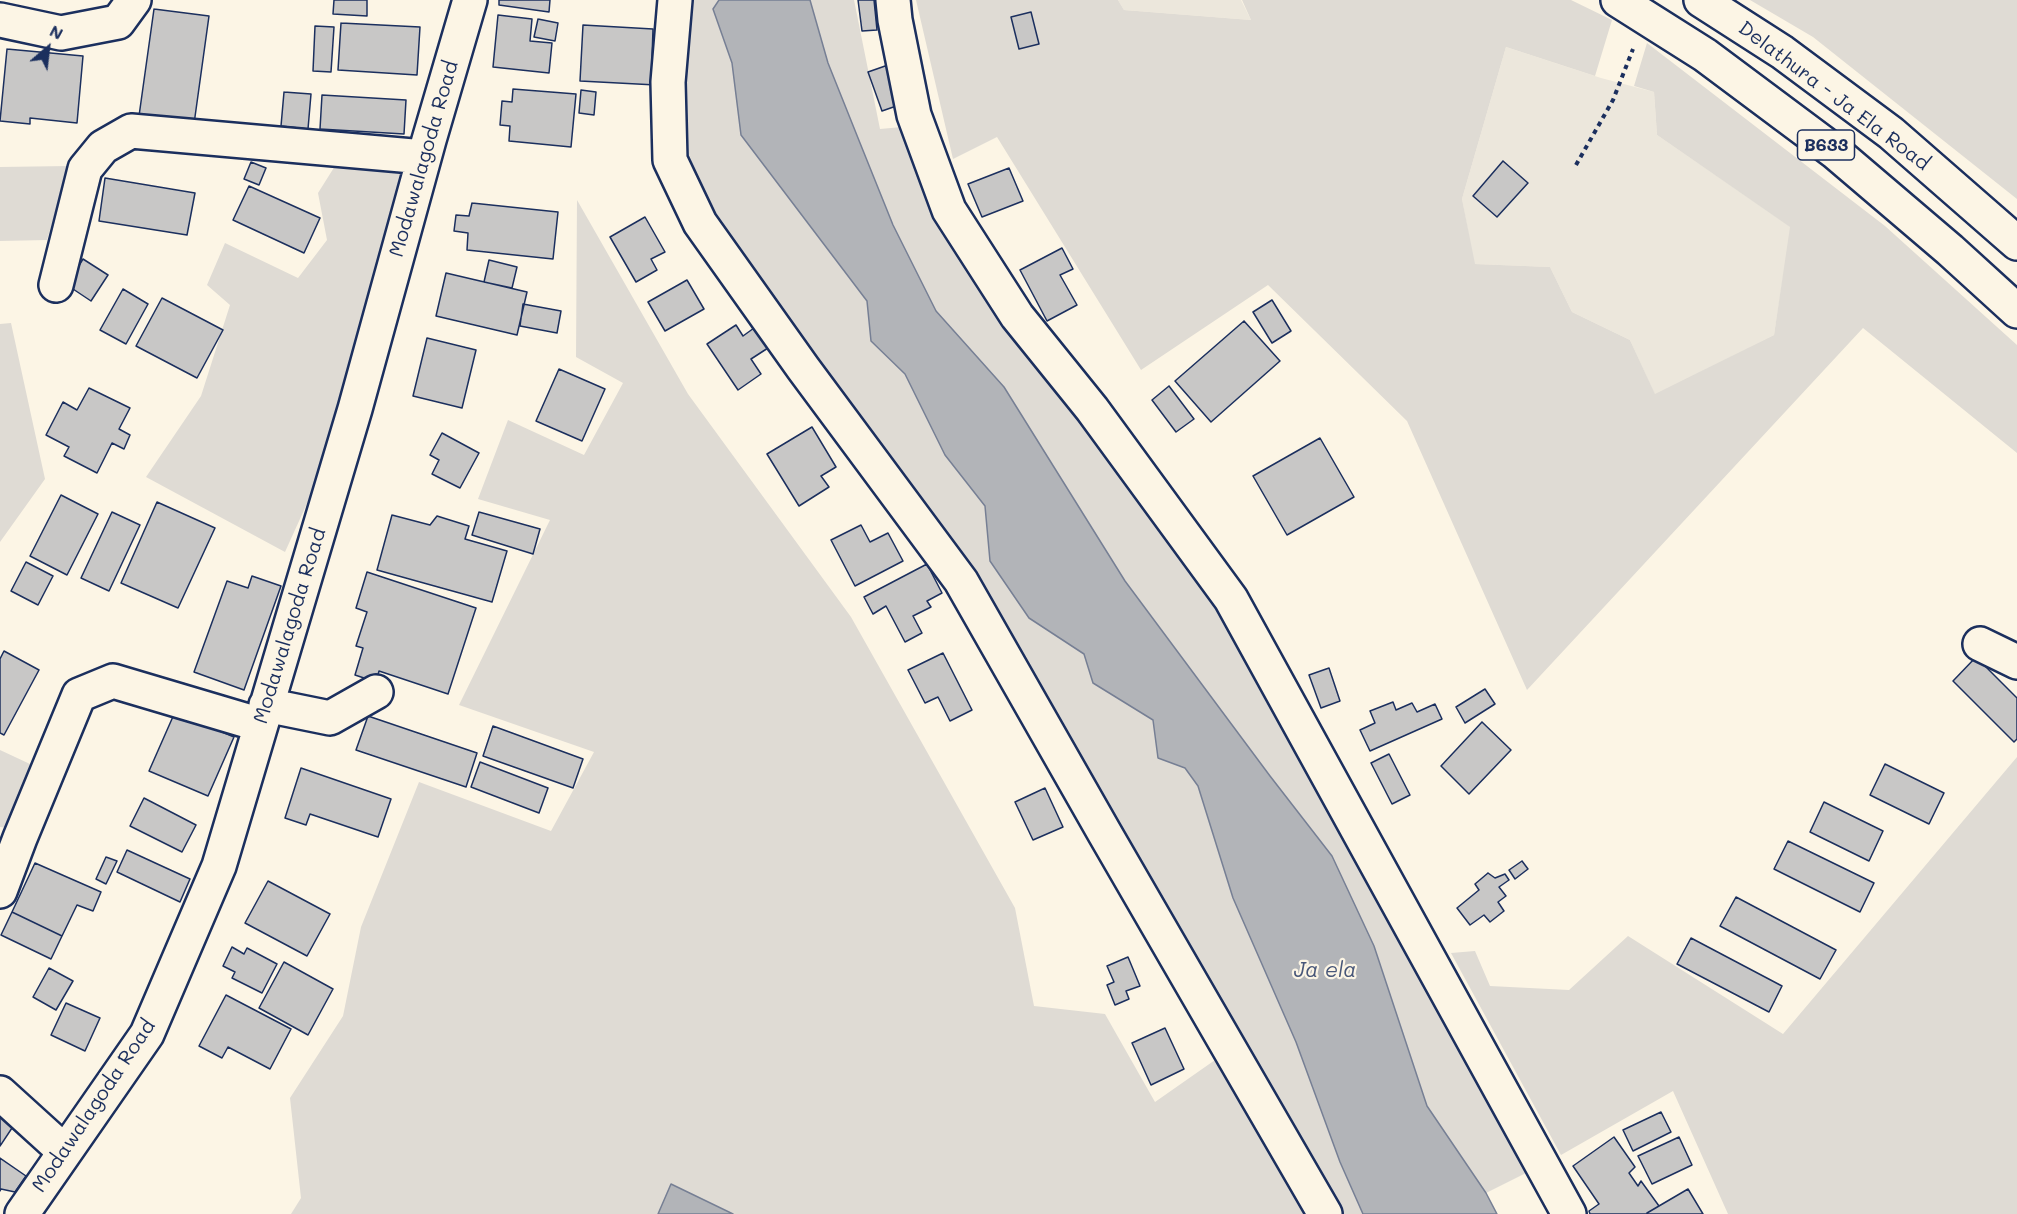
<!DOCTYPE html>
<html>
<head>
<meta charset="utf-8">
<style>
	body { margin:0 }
	#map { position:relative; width:2017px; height:1214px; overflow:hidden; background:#fcf5e5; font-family:Mali,sans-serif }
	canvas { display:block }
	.north { position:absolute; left:18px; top:18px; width:60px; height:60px; -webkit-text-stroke:4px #fcf5e5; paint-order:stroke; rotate:28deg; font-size:16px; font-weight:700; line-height:24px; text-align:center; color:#1b2f5e }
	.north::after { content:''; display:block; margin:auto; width:21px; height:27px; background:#1b2f5e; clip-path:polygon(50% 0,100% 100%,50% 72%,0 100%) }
</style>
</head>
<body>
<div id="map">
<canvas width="2017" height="1214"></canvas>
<div class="north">N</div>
</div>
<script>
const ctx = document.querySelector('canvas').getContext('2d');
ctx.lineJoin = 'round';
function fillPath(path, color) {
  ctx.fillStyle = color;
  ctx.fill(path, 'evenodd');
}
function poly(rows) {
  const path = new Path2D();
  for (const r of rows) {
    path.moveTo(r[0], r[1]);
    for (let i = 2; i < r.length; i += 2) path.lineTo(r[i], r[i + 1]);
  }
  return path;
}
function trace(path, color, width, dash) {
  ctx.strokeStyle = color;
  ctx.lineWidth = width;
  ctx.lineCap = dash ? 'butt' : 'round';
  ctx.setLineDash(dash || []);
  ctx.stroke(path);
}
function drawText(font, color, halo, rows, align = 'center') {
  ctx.font = font + ' Mali,sans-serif';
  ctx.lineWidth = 4.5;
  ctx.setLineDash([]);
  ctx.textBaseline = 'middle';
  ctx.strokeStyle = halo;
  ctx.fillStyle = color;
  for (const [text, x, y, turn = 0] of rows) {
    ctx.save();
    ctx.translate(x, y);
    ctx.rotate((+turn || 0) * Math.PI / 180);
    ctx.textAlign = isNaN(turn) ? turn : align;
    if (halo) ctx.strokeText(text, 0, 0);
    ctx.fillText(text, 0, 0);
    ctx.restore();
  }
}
const built = poly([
	[1118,0,1241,0,1251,20,1124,10],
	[1506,47,1601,78,1654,92,1657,135,1791,227,1774,335,1655,395,1630,340,1572,312,1550,267,1474,264,1462,199]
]);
const green = poly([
	[683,0,719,0,713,10,732,63,741,135,867,301,871,341,905,374,945,455,985,506,990,561,1029,618,1084,654,1093,683,1153,720,1158,758,1185,768,1198,786,1233,898,1296,1042,1340,1162,1363,1214,1339,1214,813,356,702,194,679,152],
	[810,0,854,0,880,129,902,127,928,204,1097,445,1218,611,1327,799,1528,1172,1486,1193,1427,1106,1374,946,1332,856,1270,776,1125,581,1004,387,936,311,893,225,860,143,828,63],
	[916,0,1118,0,1124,10,1251,20,1242,0,1571,0,1612,20,1595,76,1506,47,1462,199,1475,264,1550,267,1572,312,1630,340,1655,394,1774,335,1790,227,1657,135,1654,92,1634,86,1647,43,1885,226,2017,345,2017,453,1863,328,1527,690,1407,421,1268,285,1141,370,997,137,953,159],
	[1750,0,2017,0,2017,199,1813,37],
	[69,166,47,240,0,241,0,167],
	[335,166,404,169,323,468,285,552,146,477,201,396,230,305,207,285,225,243,298,278,327,240,318,193],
	[577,200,688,394,851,617,1015,908,1034,1006,1105,1014,1155,1102,1215,1060,1304,1214,291,1214,301,1198,290,1098,343,1016,361,927,419,782,551,831,594,752,459,705,550,520,478,499,508,420,584,455,623,383,576,357],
	[11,323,45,479,0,542,0,324],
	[0,750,30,764,9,828,0,827],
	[2017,757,2017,1214,1728,1214,1673,1091,1561,1155,1451,953,1475,951,1490,986,1569,990,1628,936,1783,1034]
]);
const water = poly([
	[719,0,810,0,828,63,860,143,893,225,936,311,1004,387,1125,581,1270,776,1332,856,1374,946,1427,1106,1486,1193,1497,1214,1363,1214,1340,1162,1296,1042,1233,898,1198,786,1185,768,1158,758,1153,720,1093,683,1084,654,1029,618,990,561,985,506,945,455,905,374,871,341,867,301,741,135,732,63,713,9,719,0],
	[671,1184,733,1214,658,1214,671,1184]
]);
const building = poly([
	[334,0,367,0,367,16,333,14,334,0],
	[499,0,550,0,549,12,499,5,499,0],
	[858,0,874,0,877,30,862,31,858,0],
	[154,9,209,16,194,124,139,116,154,9],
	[1031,12,1039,44,1019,49,1011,17,1031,12],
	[498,15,532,19,530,41,552,43,549,73,493,67,498,15],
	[538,19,558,23,555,41,534,37,538,19],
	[341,23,420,27,417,75,338,70,341,23],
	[583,25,653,29,652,58,657,58,656,85,580,81,583,25],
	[315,26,334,27,331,72,313,71,315,26],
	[7,49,83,56,77,123,30,118,30,124,0,121,7,49],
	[888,65,902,104,882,111,868,72,888,65],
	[513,89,576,94,571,147,509,141,510,126,500,125,502,101,512,102,513,89],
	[581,90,596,92,594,115,579,113,581,90],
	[284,92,311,94,308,129,281,126,284,92],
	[322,95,406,100,404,134,320,129,322,95],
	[1503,161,1528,183,1497,217,1473,196,1503,161],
	[251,162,266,168,259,185,244,179,251,162],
	[1009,168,1023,201,982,217,968,184,1009,168],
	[105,178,195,193,187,235,99,221,105,178],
	[249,186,320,218,304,253,233,220,249,186],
	[472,203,558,212,553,259,467,250,468,233,454,231,456,215,469,216,472,203],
	[645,217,665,252,651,259,657,270,636,282,610,237,645,217],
	[1062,248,1073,269,1060,275,1077,305,1047,321,1020,270,1062,248],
	[83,259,108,275,91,301,67,285,83,259],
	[489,260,517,267,512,288,484,282,489,260],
	[446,273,527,292,517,335,436,316,446,273],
	[687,280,704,309,665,331,648,302,687,280],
	[123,289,148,304,126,344,100,330,123,289],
	[162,298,223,330,197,378,136,346,162,298],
	[1272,300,1291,331,1272,343,1253,312,1272,300],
	[523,304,561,311,557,333,520,326,523,304],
	[1244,321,1280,361,1211,422,1175,381,1244,321],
	[736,325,743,336,754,328,768,348,751,359,761,374,738,390,707,344,736,325],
	[427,338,476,350,462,408,413,396,427,338],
	[559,369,605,389,582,441,536,421,559,369],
	[1169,386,1194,419,1176,432,1152,400,1169,386],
	[89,388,130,408,119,429,130,435,124,449,112,443,97,473,64,456,69,447,46,435,63,402,77,410,89,388],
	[812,427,836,467,821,476,829,487,799,506,767,454,812,427],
	[442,433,479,453,460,488,432,474,439,460,430,455,442,433],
	[1320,438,1354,497,1287,535,1253,476,1320,438],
	[61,495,98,514,67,575,30,556,61,495],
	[157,502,215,528,178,608,121,583,157,502],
	[112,512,140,525,109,591,81,578,112,512],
	[479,512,540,529,533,554,472,535,479,512],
	[392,515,430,525,437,516,469,526,465,539,507,551,492,602,377,570,392,515],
	[861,525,870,542,888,533,903,561,855,586,831,540,861,525],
	[26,562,53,576,38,605,11,591,26,562],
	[927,564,942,593,927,601,931,607,913,616,922,633,905,642,886,606,873,614,864,597,927,564],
	[367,572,476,608,448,694,379,671,376,682,355,675,363,648,356,646,367,612,356,608,367,572],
	[252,576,281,586,244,690,194,672,227,581,248,588,252,576],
	[4,651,39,670,4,735,0,733,0,659,4,651],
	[943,653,972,710,950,721,938,697,925,703,908,670,943,653],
	[1976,657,2017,698,2017,739,2014,742,1953,681,1976,657],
	[1329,668,1340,701,1321,708,1309,675,1329,668],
	[1485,689,1495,704,1465,723,1456,707,1485,689],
	[1393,702,1396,710,1412,703,1417,712,1435,704,1442,719,1370,751,1360,730,1375,723,1370,711,1393,702],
	[175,712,234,737,208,796,149,771,175,712],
	[368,716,477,753,466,787,356,750,368,716],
	[1482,722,1511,750,1469,794,1441,766,1482,722],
	[493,726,583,759,573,788,483,756,493,726],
	[1389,754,1410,795,1392,804,1371,763,1389,754],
	[480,762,548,788,539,813,471,787,480,762],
	[1885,764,1944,793,1929,824,1870,795,1885,764],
	[301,768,391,799,378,837,310,814,306,825,285,818,301,768],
	[1045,788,1063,827,1033,840,1015,802,1045,788],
	[144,798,196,825,182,852,130,826,144,798],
	[1824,802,1883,831,1869,861,1810,832,1824,802],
	[1788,841,1874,883,1860,912,1774,869,1788,841],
	[127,850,190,879,180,902,117,872,127,850],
	[106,857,117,861,106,884,96,879,106,857],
	[1522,861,1528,869,1515,879,1509,870,1522,861],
	[35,863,101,892,93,911,77,905,62,936,12,912,35,863],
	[1488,873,1495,878,1505,874,1509,880,1499,887,1506,896,1498,902,1504,911,1490,922,1484,915,1470,925,1457,908,1479,890,1475,884,1488,873],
	[268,881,330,914,307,956,245,923,268,881],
	[1736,897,1836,950,1820,979,1720,926,1736,897],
	[12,912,62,936,51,959,1,935,12,912],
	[1691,938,1782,986,1769,1012,1677,964,1691,938],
	[232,947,244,954,247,948,277,964,262,993,232,978,235,972,223,966,232,947],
	[1128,957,1140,986,1126,991,1129,999,1115,1005,1107,985,1114,982,1107,966,1128,957],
	[284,962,333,989,308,1035,259,1008,284,962],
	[49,968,73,981,56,1010,33,997,49,968],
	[226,995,291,1029,270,1069,228,1047,222,1058,199,1046,226,995],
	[66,1003,100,1018,85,1051,51,1035,66,1003],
	[1165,1028,1184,1069,1151,1085,1132,1043,1165,1028],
	[1661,1112,1671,1132,1633,1151,1623,1130,1661,1112],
	[0,1115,14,1125,0,1146,0,1115],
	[1614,1137,1635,1167,1629,1173,1638,1186,1641,1181,1659,1206,1647,1213,1648,1214,1590,1214,1589,1211,1599,1204,1573,1166,1614,1137],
	[1679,1137,1692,1165,1652,1184,1638,1156,1679,1137],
	[0,1158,26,1176,15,1192,1,1189,0,1191,0,1158],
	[1688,1189,1703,1214,1648,1214,1647,1213,1688,1189]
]);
const path = poly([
	[1576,165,1613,100,1633,49]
]);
const minor = poly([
	[675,0,668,82,670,160,700,223,803,368,961,581,1104,832,1325,1214],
	[893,0,895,20,914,115,949,210,1017,316,1092,409,1231,599,1569,1214],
	[0,20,61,33,118,22,134,0],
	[56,285,85,169,103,147,131,131,424,157],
	[1980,644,2017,662],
	[266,705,330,718,376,692],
	[0,891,20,838,79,695,113,681,261,725],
	[0,1093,65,1152],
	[22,1214,147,1034,219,866,355,409,429,140,470,0]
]);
const major = poly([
	[1618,0,1705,55,1835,152,1950,250,2017,311],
	[1701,0,1782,52,1891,133,2017,243]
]);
const shields = [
	[1826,145,57]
];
const shieldNames = [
	["B633",1826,145]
];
const streetNames = [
	["Delathura - Ja Ela Road",1834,96,37],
	["Modawalagoda Road",424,159,-74],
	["Modawalagoda Road",290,626,-73],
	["Modawalagoda Road",94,1106,-56]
];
const waterNames = [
	["Ja ela",1325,971]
];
fillPath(built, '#ece7dc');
fillPath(green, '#dfdbd4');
fillPath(water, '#b2b4b8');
trace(water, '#767f94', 1.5);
fillPath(building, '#c8c7c6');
trace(building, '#1b2f5e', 1.5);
trace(minor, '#1b2f5e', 38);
trace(major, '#1b2f5e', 38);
trace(path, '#1b2f5e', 4, [4.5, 4.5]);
trace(minor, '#fcf5e5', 33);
trace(major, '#fcf5e5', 33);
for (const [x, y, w] of shields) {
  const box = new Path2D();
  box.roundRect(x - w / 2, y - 15, w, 30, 4.5);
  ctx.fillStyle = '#fcf5e5';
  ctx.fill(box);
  trace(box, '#1b2f5e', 1.5);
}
drawText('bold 18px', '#1b2f5e', null, shieldNames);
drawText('20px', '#1b2f5e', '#fcf5e5', streetNames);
drawText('italic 21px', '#485779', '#fcf5e5', waterNames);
</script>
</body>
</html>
